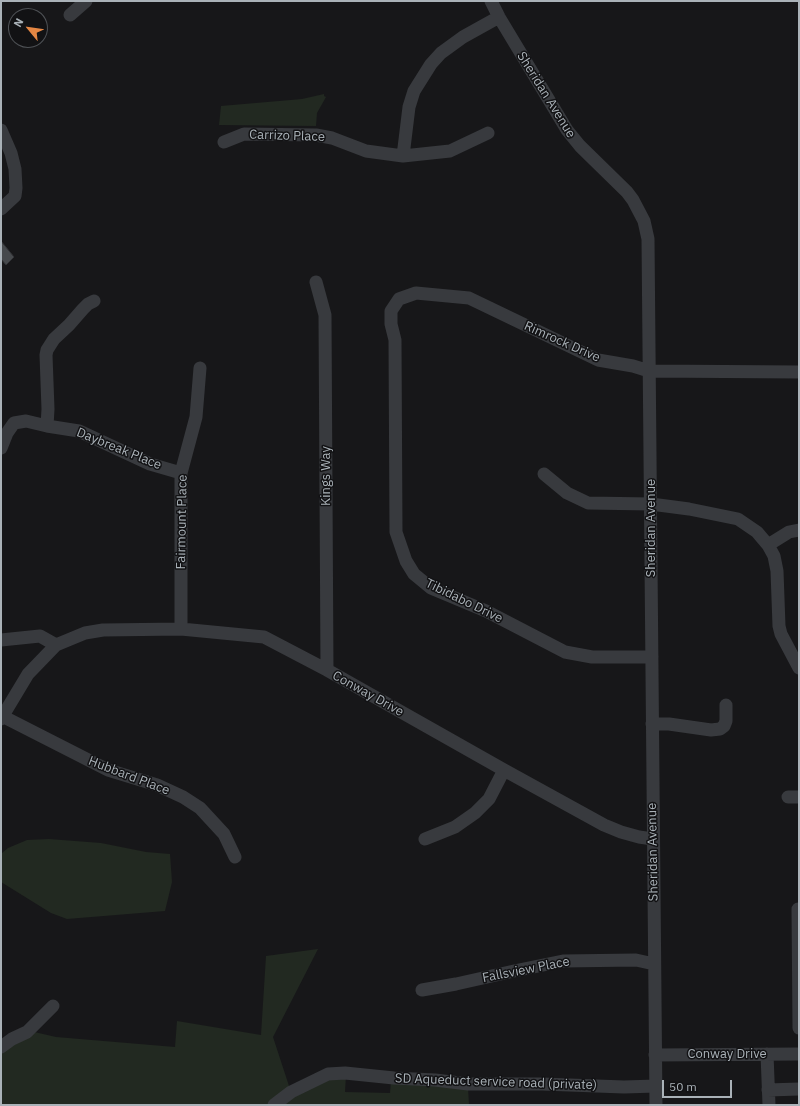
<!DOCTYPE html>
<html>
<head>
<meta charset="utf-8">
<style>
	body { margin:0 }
	#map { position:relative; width:800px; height:1106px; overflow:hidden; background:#171719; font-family:"IBM Plex Sans",sans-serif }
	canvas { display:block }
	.frame { position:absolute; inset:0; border:2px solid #aab2b8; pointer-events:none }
	.north { position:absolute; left:8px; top:8px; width:40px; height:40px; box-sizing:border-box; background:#121214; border:1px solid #4f5256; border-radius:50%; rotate:299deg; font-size:11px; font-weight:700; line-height:16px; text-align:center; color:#aab2b8 }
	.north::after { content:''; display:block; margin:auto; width:14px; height:18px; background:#e48643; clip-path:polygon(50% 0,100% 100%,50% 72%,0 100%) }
	.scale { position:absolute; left:662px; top:1080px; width:70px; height:18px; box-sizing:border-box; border:2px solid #aab2b8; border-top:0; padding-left:5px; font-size:12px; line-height:14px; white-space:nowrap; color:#aab2b8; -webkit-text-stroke:3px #121214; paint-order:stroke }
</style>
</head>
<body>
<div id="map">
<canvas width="800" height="1106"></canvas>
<div class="frame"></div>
<div class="north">N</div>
<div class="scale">50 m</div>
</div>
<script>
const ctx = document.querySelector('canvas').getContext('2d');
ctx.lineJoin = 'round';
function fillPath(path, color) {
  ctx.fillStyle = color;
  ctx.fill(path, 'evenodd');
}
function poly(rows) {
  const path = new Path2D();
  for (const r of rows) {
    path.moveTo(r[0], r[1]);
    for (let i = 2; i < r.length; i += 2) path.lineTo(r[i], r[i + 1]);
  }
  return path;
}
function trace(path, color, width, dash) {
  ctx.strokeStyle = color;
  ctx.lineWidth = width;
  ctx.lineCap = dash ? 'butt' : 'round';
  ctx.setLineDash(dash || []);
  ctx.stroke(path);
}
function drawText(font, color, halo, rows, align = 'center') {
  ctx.font = font + ' "IBM Plex Sans",sans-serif';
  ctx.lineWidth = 3;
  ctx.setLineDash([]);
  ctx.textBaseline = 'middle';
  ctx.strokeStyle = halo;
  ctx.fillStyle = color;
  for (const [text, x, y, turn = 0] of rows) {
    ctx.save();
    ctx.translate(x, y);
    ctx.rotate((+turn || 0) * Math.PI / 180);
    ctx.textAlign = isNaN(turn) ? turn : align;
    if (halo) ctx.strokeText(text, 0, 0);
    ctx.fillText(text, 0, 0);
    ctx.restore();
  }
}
const green = poly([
	[324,94,324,96,326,97,317,113,316,126,219,125,221,106,302,99],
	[49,839,101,843,146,852,170,854,172,882,165,911,67,919,51,913,1,882,2,853,8,848,27,840],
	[318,949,273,1037,290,1089,271,1105,1,1105,1,1050,30,1031,56,1037,175,1047,177,1021,261,1035,266,956],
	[346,1075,345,1092,390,1093,391,1080,468,1087,469,1105,278,1105,314,1083]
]);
const building = poly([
	[1,241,14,257,6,265,1,259,1,241]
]);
const minor = poly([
	[491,1,499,17,567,130,580,146,627,192,633,200,644,221,648,239,656,1105],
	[70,15,86,1],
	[1,130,11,153,15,169,16,188,15,196,1,209],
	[224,142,244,134,316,135,332,138,366,151,403,156,450,151,488,133],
	[403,156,409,107,414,91,431,64,441,53,463,37,499,17],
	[316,282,325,315,327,670],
	[47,426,48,409,46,355,47,350,54,339,69,325,83,309,88,304,94,301],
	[1,448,7,433,14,423,26,421,47,426,79,431,150,464,181,473],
	[544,474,567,493,588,503,651,504,689,509,738,519,757,532,768,545,774,556,777,571,779,626,781,634,799,668],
	[768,545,789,532,799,530],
	[181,629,181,473,196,417,200,368],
	[1,640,40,636,56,645],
	[652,657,592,657,565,652,486,611,431,588,414,574,406,561,396,532,395,340,391,324,391,311,399,299,416,293,469,298,598,360,633,366,649,371,799,372],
	[2,716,108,770,157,785,183,797,200,808,224,834,235,857],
	[1,719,28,674,56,645,85,633,103,630,181,629,264,637,327,670,504,770,604,825,621,832,639,837,653,839],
	[652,724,669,724,711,730,720,729,724,726,726,721,726,705],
	[788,797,799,797],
	[425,839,455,827,475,813,489,799,504,770],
	[798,909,799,1028],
	[422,990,456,984,514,971,563,961,636,960,654,964],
	[1,1047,12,1039,27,1032,53,1006],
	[767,1054,769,1105],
	[655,1055,799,1054],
	[768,1090,799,1089],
	[274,1105,291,1092,328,1074,345,1073,394,1078,435,1080,468,1084,542,1084,624,1087,656,1086]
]);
const streetNames = [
	["Sheridan Avenue",546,95,58],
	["Carrizo Place",287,136,2],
	["Rimrock Drive",562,342,24],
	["Daybreak Place",119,449,22],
	["Kings Way",326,476,-90],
	["Fairmount Place",182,522,-89],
	["Sheridan Avenue",651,528,-90],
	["Tibidabo Drive",464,601,26],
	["Conway Drive",368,694,29],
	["Hubbard Place",129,776,21],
	["Sheridan Avenue",653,852,-91],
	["Fallsview Place",526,970,-11],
	["Conway Drive",727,1054],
	["SD Aqueduct service road (private)",496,1082,2]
];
fillPath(green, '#222921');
fillPath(building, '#46494c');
trace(building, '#313235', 1);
trace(minor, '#383a3e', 13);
drawText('13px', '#aab2b8', '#121214', streetNames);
</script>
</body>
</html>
